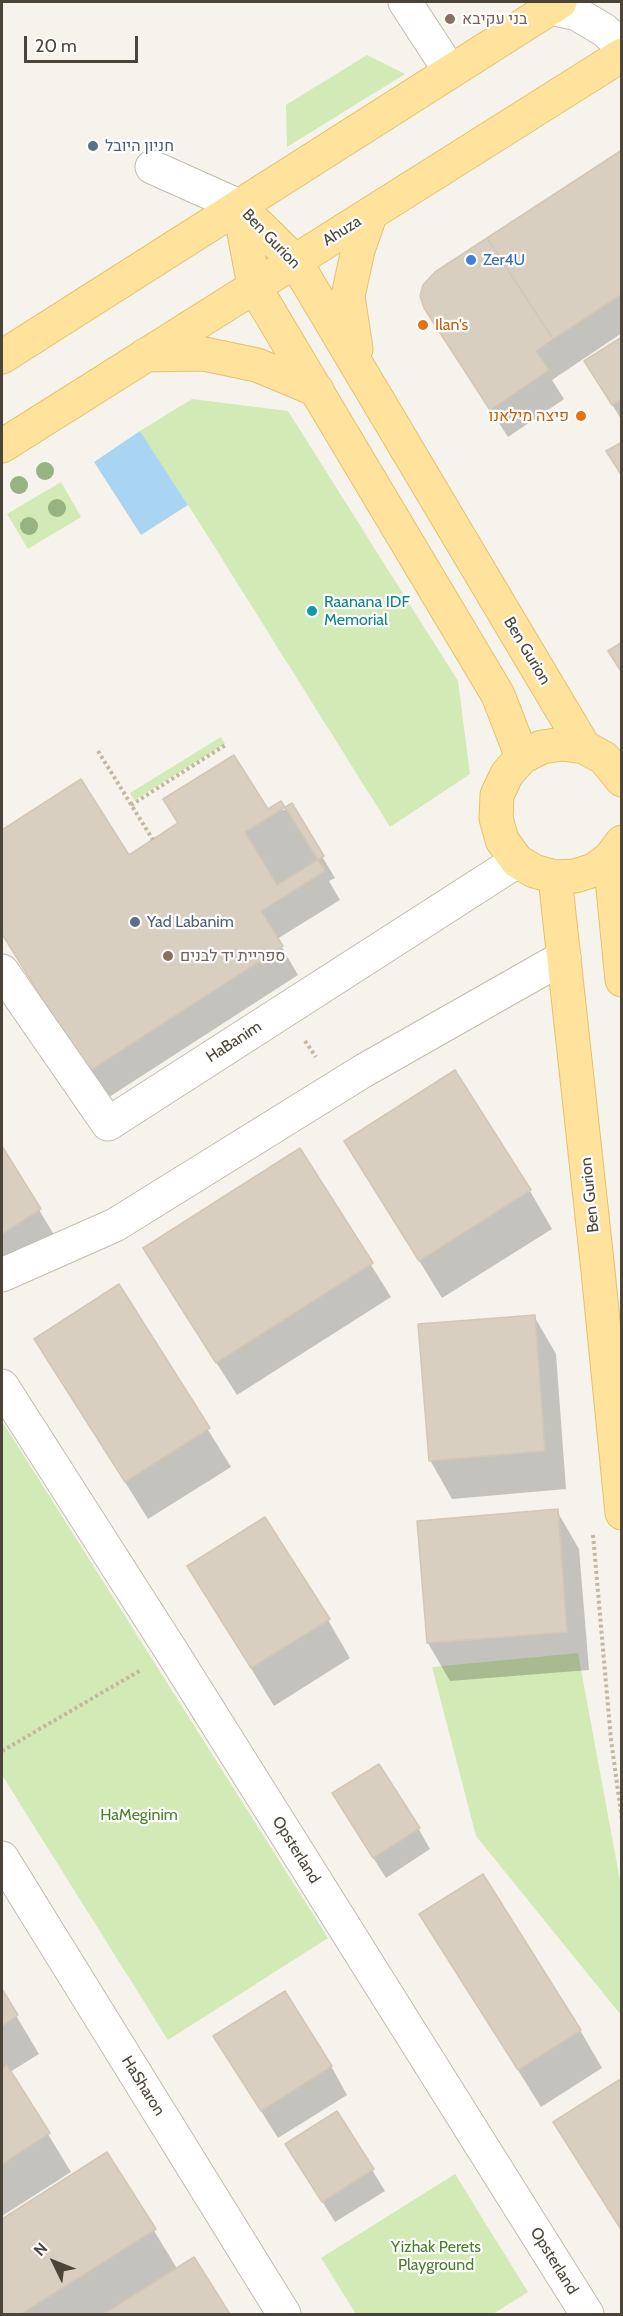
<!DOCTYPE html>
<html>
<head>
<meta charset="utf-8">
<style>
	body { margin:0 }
	#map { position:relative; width:623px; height:2316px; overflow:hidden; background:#f6f3ec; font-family:Cabin,sans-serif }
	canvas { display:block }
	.frame { position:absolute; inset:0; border:3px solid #4b4439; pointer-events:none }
	.north { position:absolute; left:24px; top:2232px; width:60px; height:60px; -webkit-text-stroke:4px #fff; paint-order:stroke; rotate:313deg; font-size:16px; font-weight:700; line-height:24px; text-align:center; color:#4b4439 }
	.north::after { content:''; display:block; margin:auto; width:21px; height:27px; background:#4b4439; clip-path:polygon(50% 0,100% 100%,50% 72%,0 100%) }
	.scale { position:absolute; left:24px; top:36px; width:114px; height:27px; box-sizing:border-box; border:3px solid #4b4439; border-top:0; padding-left:8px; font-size:18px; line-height:21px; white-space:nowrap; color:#4b4439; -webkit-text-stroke:4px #fff; paint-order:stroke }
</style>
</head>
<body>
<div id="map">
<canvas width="623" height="2316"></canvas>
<div class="frame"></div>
<div class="north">N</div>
<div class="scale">20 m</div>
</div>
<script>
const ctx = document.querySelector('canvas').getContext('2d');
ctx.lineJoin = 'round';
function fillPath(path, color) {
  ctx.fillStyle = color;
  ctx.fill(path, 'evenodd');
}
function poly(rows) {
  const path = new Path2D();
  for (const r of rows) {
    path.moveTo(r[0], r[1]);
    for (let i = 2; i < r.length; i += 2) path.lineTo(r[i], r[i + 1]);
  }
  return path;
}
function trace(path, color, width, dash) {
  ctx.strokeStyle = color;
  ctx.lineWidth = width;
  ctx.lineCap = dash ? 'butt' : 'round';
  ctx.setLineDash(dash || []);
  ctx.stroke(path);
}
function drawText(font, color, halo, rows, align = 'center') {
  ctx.font = font + ' Cabin,Heebo,sans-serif';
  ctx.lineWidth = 4.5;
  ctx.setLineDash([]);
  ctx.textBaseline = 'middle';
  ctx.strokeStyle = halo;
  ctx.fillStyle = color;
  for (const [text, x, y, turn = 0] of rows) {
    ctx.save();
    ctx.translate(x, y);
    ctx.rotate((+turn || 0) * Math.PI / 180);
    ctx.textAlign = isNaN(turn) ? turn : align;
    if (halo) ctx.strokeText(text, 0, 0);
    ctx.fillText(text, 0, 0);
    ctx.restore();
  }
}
const green = poly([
	[367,55,405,74,287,147,286,105],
	[192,399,288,411,458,681,470,774,390,827,199,522,140,431],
	[61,482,81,517,28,549,7,514],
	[221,737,225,744,134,800,130,793],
	[2,1421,328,1938,168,2040,2,1775],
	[578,1653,621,1886,621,2015,476,1836,432,1667],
	[455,2174,528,2292,493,2314,356,2314,321,2258]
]);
const water = poly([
	[140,431,188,505,141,535,94,462]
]);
const shadow = poly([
	[622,152,622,333,552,380,564,399,508,437,425,308],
	[622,338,622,421,586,361],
	[81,781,128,857,268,811,284,810,291,805,335,878,329,881,340,900,277,939,298,975,106,1099,2,934,2,831],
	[346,1141,530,1191,552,1229,442,1298],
	[2,1149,56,1238,2,1268],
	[299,1150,391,1297,237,1395,164,1281],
	[119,1286,231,1467,148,1519,36,1339],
	[534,1316,556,1354,566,1489,452,1499,430,1460],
	[557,1511,579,1549,589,1670,450,1681,428,1643,419,1523],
	[189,1567,328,1620,350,1658,274,1706],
	[346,1815,418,1828,430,1849,386,1878],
	[421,1915,580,2030,602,2068,541,2107],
	[2,1992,39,2054,10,2072,71,2172,2,2216],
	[232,2065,331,2066,347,2095,278,2138],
	[622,2086,622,2231,555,2123],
	[337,2113,385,2191,335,2222,287,2145],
	[107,2154,178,2270,194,2259,228,2314,2,2314,2,2221]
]);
const building = poly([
	[622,150,622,294,553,339,487,238,622,150],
	[487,238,553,339,536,351,549,370,490,410,424,308,420,296,423,285,435,272,487,238],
	[622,337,622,399,612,405,584,361,622,337],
	[622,442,622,476,606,451,622,442],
	[622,642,622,673,608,651,622,642],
	[234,755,268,809,281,801,325,871,261,911,283,946,88,1072,2,934,2,830,81,779,129,855,178,823,163,799,234,755],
	[292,803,324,856,277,885,245,832,292,803],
	[455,1070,531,1190,419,1261,344,1141,455,1070],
	[2,1146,41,1209,2,1234,2,1146],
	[300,1148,373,1263,216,1363,143,1248,300,1148],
	[119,1284,210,1428,125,1482,34,1339,119,1284],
	[535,1315,545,1451,429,1461,418,1324,535,1315],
	[558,1509,567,1632,427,1643,417,1521,558,1509],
	[265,1517,330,1619,251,1668,187,1566,265,1517],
	[379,1764,420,1828,373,1858,332,1793,379,1764],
	[483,1874,581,2030,518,2070,419,1914,483,1874],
	[2,1989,18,2015,2,2026,2,1989],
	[285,1991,332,2066,261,2111,213,2036,285,1991],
	[7,2065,50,2133,2,2164,2,2068,7,2065],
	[619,2080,622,2083,622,2231,553,2122,619,2080],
	[337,2111,374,2169,322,2202,285,2144,337,2111],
	[107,2152,156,2229,21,2314,2,2314,2,2219,107,2152],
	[194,2257,230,2314,104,2314,194,2257]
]);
const path = poly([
	[98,751,153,840],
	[131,805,227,744],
	[305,1041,316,1057],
	[593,1535,611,1740,622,1820],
	[2,1751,141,1670]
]);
const minor = poly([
	[405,2,450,71],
	[550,8,577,14,604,30,622,46],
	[152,167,239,206],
	[2,971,108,1124,517,861],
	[2,1275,115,1225,363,1071,564,957],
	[2,1386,172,1652,587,2314],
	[2,1858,284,2314]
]);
const major = poly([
	[239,206,295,261,584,747],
	[239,206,254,286,498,695,522,757],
	[356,349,348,296,358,250,371,213],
	[145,355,204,354,257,365,317,390],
	[2,357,560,2],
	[2,446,622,55],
	[622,780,604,758,584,747,563,744,542,747,522,757,507,774,497,795,496,818,502,840,517,861,534,871,555,877,575,876,594,870,610,858,622,842],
	[610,858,622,980],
	[555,877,598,1271,622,1513]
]);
const trees = [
	[45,471],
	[19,485],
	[57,508],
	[29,526]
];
const markers = [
	[450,19,6,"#8d6e63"],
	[93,146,6,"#5c6f8a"],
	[471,260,6,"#3f7fe0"],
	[423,325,6,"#e8710a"],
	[581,416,6,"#e8710a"],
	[312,611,6,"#0f9aa8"],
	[135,922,6,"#5c6f8a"],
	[168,956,6,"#8d6e63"]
];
const educationNames = [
	["בני עקיבא",462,19],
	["ספריית יד לבנים",180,956]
];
const serviceNames = [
	["חניון היובל",105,146],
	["Yad Labanim",147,922]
];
const streetNames = [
	["Ahuza",342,231,-32],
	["Ben Gurion",271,239,46],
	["Ben Gurion",527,651,59],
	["HaBanim",234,1042,-33],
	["Ben Gurion",590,1195,-96],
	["Opsterland",296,1850,58],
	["HaSharon",143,2086,58],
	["Opsterland",554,2261,58]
];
const shopNames = [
	["Zer4U",483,260]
];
const foodNames = [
	["Ilan's",435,325],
	["פיצה מילאנו",569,416,"right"]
];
const cultureNames = [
	["Raanana IDF",324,602],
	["Memorial",324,620]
];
const parkNames = [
	["HaMeginim",139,1815],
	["Yizhak Perets",436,2247],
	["Playground",436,2265]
];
fillPath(green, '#d2eab5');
fillPath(water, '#a9d4f2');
fillPath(shadow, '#0003');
fillPath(building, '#d8cfc1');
trace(building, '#d3c7b4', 1.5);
trace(minor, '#c2bbae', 35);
trace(major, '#e6c16a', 35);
trace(path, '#c4b79f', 4, [3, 3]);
trace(minor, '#fff', 33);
trace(major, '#ffe39c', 33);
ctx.fillStyle = '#97b381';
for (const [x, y] of trees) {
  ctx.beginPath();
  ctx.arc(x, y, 9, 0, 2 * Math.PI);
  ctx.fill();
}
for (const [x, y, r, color] of markers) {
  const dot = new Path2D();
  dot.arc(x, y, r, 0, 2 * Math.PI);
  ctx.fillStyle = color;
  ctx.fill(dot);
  trace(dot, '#fff', 2);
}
drawText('16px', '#785e54', '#fff', educationNames, 'left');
drawText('16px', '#4e5e75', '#fff', serviceNames, 'left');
drawText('16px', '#4b4439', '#fff', streetNames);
drawText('16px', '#366cbe', '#fff', shopNames, 'left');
drawText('16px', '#c56008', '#fff', foodNames, 'left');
drawText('16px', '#0d838f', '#fff', cultureNames, 'left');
drawText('16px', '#4a7f2a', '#fff', parkNames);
</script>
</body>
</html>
